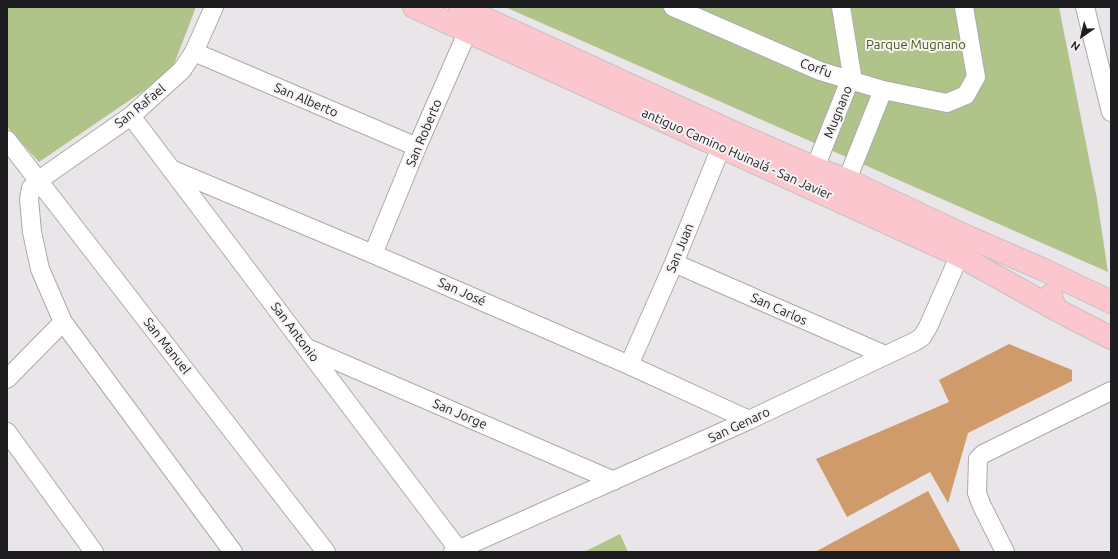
<!DOCTYPE html>
<html>
<head>
<meta charset="utf-8">
<style>
	body { margin:0 }
	#map { position:relative; width:1118px; height:559px; overflow:hidden; background:#e9e5e9; font-family:Ubuntu,sans-serif }
	canvas { display:block }
	.frame { position:absolute; inset:0; border:8px solid #1d1c1e; pointer-events:none }
	.north { position:absolute; left:1062px; top:16px; width:40px; height:40px; -webkit-text-stroke:3px #f6f3f7; paint-order:stroke; rotate:214deg; font-size:11px; font-weight:700; line-height:16px; text-align:center; color:#1d1c1e }
	.north::after { content:''; display:block; margin:auto; width:14px; height:18px; background:#1d1c1e; clip-path:polygon(50% 0,100% 100%,50% 72%,0 100%) }
</style>
</head>
<body>
<div id="map">
<canvas width="1118" height="559"></canvas>
<div class="frame"></div>
<div class="north">N</div>
</div>
<script>
const ctx = document.querySelector('canvas').getContext('2d');
ctx.lineJoin = 'round';
function fillPath(path, color) {
  ctx.fillStyle = color;
  ctx.fill(path, 'evenodd');
}
function poly(rows) {
  const path = new Path2D();
  for (const r of rows) {
    path.moveTo(r[0], r[1]);
    for (let i = 2; i < r.length; i += 2) path.lineTo(r[i], r[i + 1]);
  }
  return path;
}
function trace(path, color, width, dash) {
  ctx.strokeStyle = color;
  ctx.lineWidth = width;
  ctx.lineCap = dash ? 'butt' : 'round';
  ctx.setLineDash(dash || []);
  ctx.stroke(path);
}
function drawText(font, color, halo, rows, align = 'center') {
  ctx.font = font + ' Ubuntu,sans-serif';
  ctx.lineWidth = 4;
  ctx.setLineDash([]);
  ctx.textBaseline = 'middle';
  ctx.strokeStyle = halo;
  ctx.fillStyle = color;
  for (const [text, x, y, turn = 0] of rows) {
    ctx.save();
    ctx.translate(x, y);
    ctx.rotate((+turn || 0) * Math.PI / 180);
    ctx.textAlign = isNaN(turn) ? turn : align;
    if (halo) ctx.strokeText(text, 0, 0);
    ctx.fillText(text, 0, 0);
    ctx.restore();
  }
}
const green = poly([
	[7,7,196,7,171,72,39,162,7,127],
	[505,7,1059,7,1097,199,1108,272],
	[620,534,628,552,584,552]
]);
const building = poly([
	[1009,344,1072,370,1072,381,968,433,948,503,930,472,847,517,816,459,949,402,939,380],
	[928,491,961,552,815,552]
]);
const minor = poly([
	[214,7,194,52,182,70,131,116,39,180,31,188,29,199,32,232,40,269,63,322,233,552],
	[673,7,820,71,883,90,947,103,966,95,976,77,964,7],
	[1085,7,1111,112],
	[194,52,417,147],
	[131,116,458,549],
	[7,140,326,552],
	[815,168,852,75,841,7],
	[173,170,373,254,629,365,749,420],
	[847,180,883,90],
	[373,254,417,147,473,19],
	[674,263,885,355],
	[307,348,614,481],
	[629,365,674,263,726,135],
	[7,379,63,322],
	[7,432,94,552],
	[453,552,749,420,914,342,922,337,928,327,965,243],
	[1005,552,981,504,977,493,978,459,983,454,1111,391]
]);
const major = poly([
	[414,7,960,256,1055,309],
	[460,7,728,130,815,168,847,180,968,237,1042,269,1111,302],
	[1051,295,1055,309,1111,338]
]);
const parkNames = [
	["Parque Mugnano",916,45]
];
const streetNames = [
	["Corfu",816,68,20],
	["San Alberto",306,100,23],
	["San Rafael",140,106,-39],
	["Mugnano",838,112,-68],
	["San Roberto",424,133,-67],
	["antiguo Camino Huinalá - San Javier",737,154,24],
	["San Juan",680,248,-68],
	["San José",462,292,24],
	["San Carlos",779,309,24],
	["San Antonio",295,332,53],
	["San Manuel",167,346,52],
	["San Jorge",460,414,23],
	["San Genaro",739,425,-25]
];
fillPath(green, '#b0c48a');
fillPath(building, '#cf9b6b');
trace(minor, '#aca9ad', 20);
trace(major, '#c4c4c4', 24);
trace(minor, '#fff', 18);
trace(major, '#fbc6cd', 22);
drawText('13px', '#465914', '#f6f3f7', parkNames);
drawText('13px', '#1d1c1e', '#f6f3f7', streetNames);
</script>
</body>
</html>
